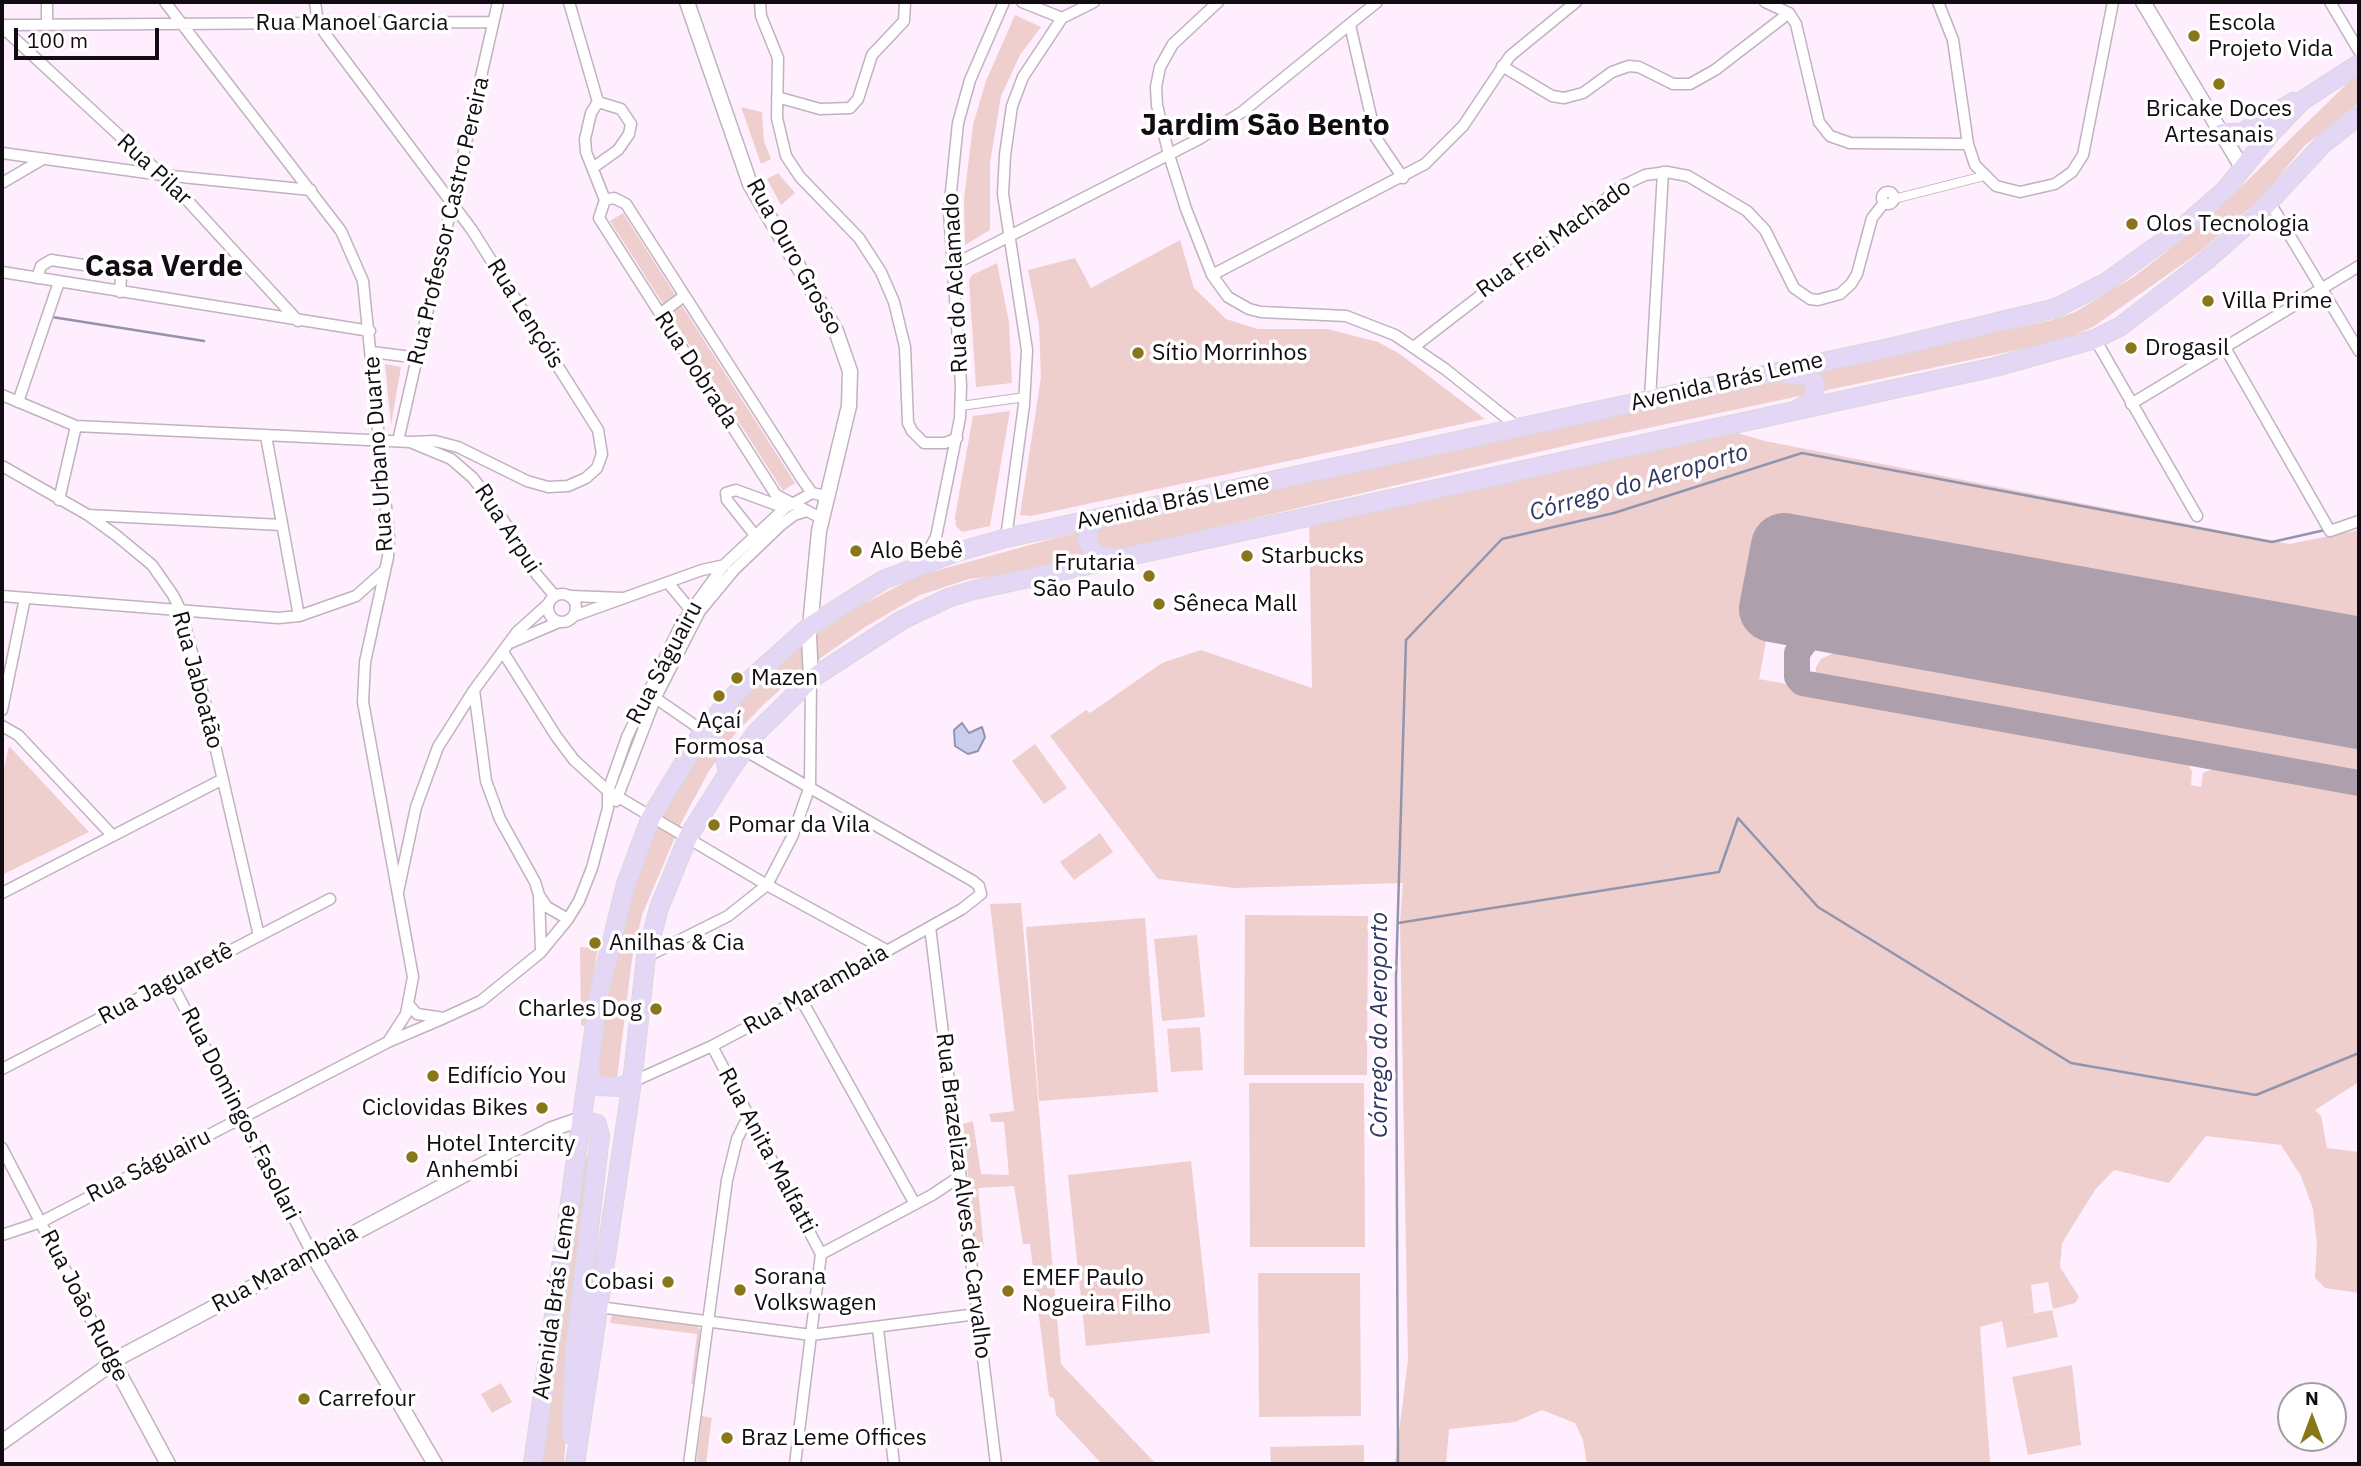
<!DOCTYPE html>
<html>
<head>
<meta charset="utf-8">
<style>
	body { margin:0 }
	#map { position:relative; width:2361px; height:1466px; overflow:hidden; background:#ffeefd; font-family:"IBM Plex Sans",sans-serif }
	canvas { display:block }
	.frame { position:absolute; inset:0; border:4px solid #110c11; pointer-events:none }
	.north { position:absolute; left:2277px; top:1382px; width:70px; height:70px; box-sizing:border-box; background:#fff; border:2px solid #a09ea0; border-radius:50%; rotate:0deg; font-size:19px; font-weight:700; line-height:28px; text-align:center; color:#110c11 }
	.north::after { content:''; display:block; margin:auto; width:24px; height:32px; background:#89761a; clip-path:polygon(50% 0,100% 100%,50% 72%,0 100%) }
	.scale { position:absolute; left:14px; top:28px; width:145px; height:32px; box-sizing:border-box; border:4px solid #110c11; border-top:0; padding-left:9px; font-size:21px; line-height:24px; white-space:nowrap; color:#110c11; -webkit-text-stroke:5px #fff; paint-order:stroke }
</style>
</head>
<body>
<div id="map">
<canvas width="2361" height="1466"></canvas>
<div class="frame"></div>
<div class="north">N</div>
<div class="scale">100 m</div>
</div>
<script>
const ctx = document.querySelector('canvas').getContext('2d');
ctx.lineJoin = 'round';
function fillPath(path, color) {
  ctx.fillStyle = color;
  ctx.fill(path, 'evenodd');
}
function poly(rows) {
  const path = new Path2D();
  for (const r of rows) {
    if (r.length === 3) {
      path.moveTo(r[0] + r[2], r[1]);
      path.arc(r[0], r[1], r[2], 0, 2 * Math.PI);
      continue;
    }
    path.moveTo(r[0], r[1]);
    for (let i = 2; i < r.length; i += 2) path.lineTo(r[i], r[i + 1]);
  }
  return path;
}
function trace(path, color, width, dash) {
  ctx.strokeStyle = color;
  ctx.lineWidth = width;
  ctx.lineCap = dash ? 'butt' : 'round';
  ctx.setLineDash(dash || []);
  ctx.stroke(path);
}
function drawText(font, color, halo, rows, align = 'center') {
  ctx.font = font + ' "IBM Plex Sans",sans-serif';
  ctx.lineWidth = 7;
  ctx.setLineDash([]);
  ctx.textBaseline = 'middle';
  ctx.strokeStyle = halo;
  ctx.fillStyle = color;
  for (const [text, x, y, turn = 0] of rows) {
    ctx.save();
    ctx.translate(x, y);
    ctx.rotate((+turn || 0) * Math.PI / 180);
    ctx.textAlign = isNaN(turn) ? turn : align;
    if (halo) ctx.strokeText(text, 0, 0);
    ctx.fillText(text, 0, 0);
    ctx.restore();
  }
}
const green = poly([
	[1015,15,1041,27,1020,55,1001,96,990,163,990,230,965,245,964,199,973,125,986,81],
	[2359,72,2359,103,2304,146,2263,196,2201,251,2093,327,2055,342,1577,443,1019,573,969,579,920,595,865,627,799,673,764,704,735,734,709,771,681,823,642,915,632,959,615,1095,591,1090,622,916,655,829,710,732,787,653,858,607,917,576,1059,537,2052,320,2075,312,2135,276,2207,220],
	[741,107,762,112,764,141,771,159,761,164],
	[778,173,795,193,781,205,767,179],
	[623,213,795,483,783,491,610,221],
	[1180,240,1194,288,1226,319,1258,329,1327,329,1378,342,1400,354,1485,419,1031,516,1020,515,1041,377,1039,325,1028,270,1075,258,1091,288],
	[997,263,1009,322,1012,383,976,387,969,280,972,275],
	[385,364,401,367,391,425,387,385],
	[1010,411,990,526,962,532,956,526,955,517,973,416],
	[1727,430,1765,441,2289,544,2359,530,2359,650,1784,546,1759,679,2183,757,2192,771,2191,785,2201,787,2203,773,2223,765,2359,789,2359,1082,2315,1110,2321,1116,2327,1148,2359,1152,2359,1293,2325,1288,2315,1278,2317,1245,2313,1209,2301,1176,2281,1145,2206,1136,2169,1183,2114,1170,2095,1190,2062,1243,2060,1267,2079,1297,2075,1303,2053,1309,2048,1282,2031,1285,2034,1313,2021,1316,2052,1310,2058,1337,2007,1348,2002,1321,1980,1327,1990,1462,1587,1464,1583,1440,1575,1423,1542,1410,1515,1422,1449,1429,1446,1464,1395,1464,1408,1360,1400,922,1403,883,1234,888,1158,879,1050,736,1086,710,1090,713,1162,663,1201,650,1312,688,1309,520],
	[1892,632,2359,716,2359,778,1825,681,1816,674,1816,667,1821,659,1868,637],
	[1035,744,1067,788,1044,804,1012,761],
	[9,746,89,832,2,875,2,777],
	[1100,833,1113,852,1074,880,1060,862],
	[1021,903,1061,1364,1156,1464,1102,1464,1056,1415,1054,1399,1049,1396,1030,1244,1023,1244,1014,1186,978,1188,984,1249,975,1250,963,1124,973,1121,981,1174,1009,1175,1004,1122,991,1122,989,1114,1014,1111,990,904],
	[1245,915,1368,916,1367,1075,1244,1075],
	[1145,918,1158,1092,1039,1101,1026,927],
	[1197,935,1205,1017,1162,1021,1154,939],
	[580,947,598,948,585,1025,581,1026],
	[1200,1027,1203,1070,1171,1072,1167,1029],
	[1249,1083,1364,1083,1365,1247,1250,1247],
	[582,1157,592,1158,587,1277,593,1279,585,1338,576,1362,571,1364,564,1464,540,1464],
	[1191,1161,1210,1333,1086,1346,1068,1175],
	[1258,1273,1360,1273,1361,1416,1259,1417],
	[612,1315,697,1326,701,1331,694,1384,691,1384,697,1334,610,1323],
	[2072,1365,2081,1445,2028,1455,2012,1377],
	[501,1383,512,1402,492,1413,481,1394],
	[702,1416,712,1418,711,1423,706,1464,696,1464],
	[1364,1445,1364,1464,1271,1464,1270,1447]
]);
const water = poly([
	[962,723,969,733,982,727,985,737,978,751,968,754,955,746,954,730,962,723]
]);
const stream = poly([
	[52,317,204,341],
	[1398,923,1719,872,1738,818,1818,907,2071,1063,2256,1095,2359,1053],
	[1398,1464,1396,977,1406,640,1502,539,1614,513,1802,453,2272,542,2325,530]
]);
const taxiway = poly([
	[1930,602,1881,603,1822,628,1808,638,1797,653,1797,677,1802,683,2359,783]
]);
const runway = poly([
	[2359,650,1784,546,1772,609,2359,716]
]);
const pedestrian = poly([
	[1894,199,1984,176],
	[961,406,1025,397]
]);
const minor = poly([
	[165,2,341,231,363,281,389,537,388,557,365,662,363,702,413,977,406,1014,388,1042],
	[315,2,318,23,326,35,472,230,598,430,602,454,597,468,586,478,568,486,548,487,527,481,458,447,435,441,410,442],
	[569,2,598,102],
	[760,2,761,16,778,58,777,118,786,156,800,177,859,238,881,272,894,302,905,347,908,423,912,431,924,443,945,443,957,438],
	[1022,2,1062,18],
	[1218,2,1173,44,1160,67,1156,87,1157,105,1169,155,1186,209,1212,275,1228,297,1249,309,1261,312,1346,316,1395,335,1445,369,1519,428],
	[1765,2,1789,13,1796,24,1819,122,1830,136,1850,143,1968,144],
	[1938,2,1953,40,1968,144,1975,165,1996,186,2020,192,2055,184,2072,172,2083,155,2113,2],
	[2330,2,2359,51],
	[47,24,47,2],
	[2,25,493,22],
	[1350,25,1376,138,1403,178],
	[2,27,176,188,298,321],
	[1502,66,1552,96,1564,98,1583,93,1612,72,1629,66,1639,67,1673,84,1690,84,1715,70,1789,13],
	[777,97,820,109,850,108,858,99,872,55,904,21,905,2],
	[598,102,591,113,585,139,586,152,605,200,599,218,776,495,821,518],
	[2,153,162,175,311,190],
	[594,167,618,150,629,134,631,124,621,109,598,102],
	[2,183,43,159],
	[1888,198,6],
	[605,200,614,198,626,204,802,479,812,493,826,496],
	[2269,201,2359,351],
	[953,265,1199,139,1242,112,1377,2],
	[2,272,370,331],
	[1212,275,1425,164,1463,126,1510,56,1576,2],
	[37,278,41,266,51,260,117,270,121,277,120,292],
	[660,314,684,296],
	[2095,339,2197,516],
	[1415,346,1624,185,1645,175,1667,172,1688,176,1747,211,1765,230,1794,288,1810,299,1818,300,1840,294,1851,284,1857,274,1872,218,1884,203],
	[2224,346,2330,531,2359,521],
	[372,352,419,358],
	[2,395,76,426,410,442,451,459,473,478,497,510,537,575,555,596],
	[1650,399,1663,172],
	[18,402,59,282],
	[2131,404,2359,266],
	[266,436,299,616],
	[398,441,498,2],
	[2,466,88,515,117,536,152,565,173,595,181,611,204,698,259,936],
	[59,500,76,426],
	[88,515,281,525],
	[1006,538,1024,405,1027,350,1003,194,1005,155,1012,106,1023,77,1062,18,1094,2],
	[758,539,727,500,726,493,736,490,785,508],
	[921,564,936,537,960,418,961,385,949,211,958,123,970,80,1004,2],
	[669,584,694,614],
	[562,608,14],
	[2,596,278,618,299,616,356,596,385,570],
	[571,596,622,598],
	[574,616,702,570,725,565],
	[510,643,559,622],
	[503,652,556,736,574,760,608,791,767,885,888,951],
	[474,690,486,781,500,819,535,882,539,895,541,951],
	[651,695,703,731],
	[2,710,25,598],
	[2,726,18,735,113,836],
	[616,801,656,697,700,611,734,570,781,525,794,515,807,511],
	[398,892,416,807,438,747,474,690,517,632,548,604],
	[2,893,223,779],
	[539,895,547,907,568,919],
	[930,927,996,1464],
	[646,957,728,916,767,885,792,837,810,786,811,679],
	[171,982,313,1255],
	[801,999,915,1204],
	[409,1005,417,1014,444,1018,481,1001,540,953,568,919,579,901,592,868,608,808,608,791,627,737,681,624,724,565,785,508,812,493],
	[712,1046,821,1254,795,1464],
	[2,1069,330,899],
	[632,1082,712,1046,801,999,962,909,981,894,979,886,973,881,744,750],
	[2,1148,113,1362],
	[2,1235,41,1222,388,1042,442,1019],
	[821,1254,932,1195,959,1177],
	[599,1307,811,1335,977,1314],
	[878,1329,894,1464],
	[689,1464,727,1180,737,1139,748,1117]
]);
const tertiary = poly([
	[687,2,750,184,836,331,850,371,849,406,819,531,809,637,811,679],
	[2143,2,2243,169],
	[313,1255,435,1464],
	[113,1362,168,1464],
	[2,1442,122,1356,509,1151,552,1129,581,1119]
]);
const primary = poly([
	[2222,133,2241,133,2293,102],
	[1788,375,1806,375,1815,383,1814,400,1801,407],
	[1102,518,1090,525,1087,541,1096,555,1111,557],
	[703,731,724,753,728,773],
	[589,1067,593,1081,599,1086,619,1087,632,1082],
	[571,1435,574,1356,600,1136,597,1124,581,1119],
	[533,1464,600,989,626,884,651,817,703,731,742,687,810,626,883,580,954,553,1006,538,1889,348,2056,308,2105,283,2183,227,2225,190,2272,132,2303,100,2359,64],
	[575,1464,632,1082,646,957,659,908,688,837,728,773,756,733,811,679,902,620,948,598,974,590,1995,367,2095,339,2121,326,2208,259,2252,220,2324,143,2359,116]
]);
const markers = [
	[2194,36,7,"#89761a"],
	[2219,84,7,"#89761a"],
	[2132,224,7,"#89761a"],
	[2208,301,7,"#89761a"],
	[2131,348,7,"#89761a"],
	[1138,353,7,"#89761a"],
	[856,551,7,"#89761a"],
	[1247,556,7,"#89761a"],
	[1149,576,7,"#89761a"],
	[1159,604,7,"#89761a"],
	[737,678,7,"#89761a"],
	[719,696,7,"#89761a"],
	[714,825,7,"#89761a"],
	[595,943,7,"#89761a"],
	[656,1009,7,"#89761a"],
	[433,1076,7,"#89761a"],
	[542,1108,7,"#89761a"],
	[412,1157,7,"#89761a"],
	[668,1282,7,"#89761a"],
	[740,1290,7,"#89761a"],
	[1008,1291,7,"#89761a"],
	[304,1399,7,"#89761a"],
	[727,1438,7,"#89761a"]
];
const streetNames = [
	["Rua Manoel Garcia",352,23],
	["Rua Pilar",154,170,43],
	["Rua Professor Castro Pereira",449,221,-77],
	["Rua Frei Machado",1554,239,-36],
	["Rua Ouro Grosso",794,257,61],
	["Rua do Aclamado",956,283,-93],
	["Rua Lençóis",525,314,58],
	["Rua Dobrada",696,370,57],
	["Avenida Brás Leme",1727,382,-13],
	["Rua Urbano Duarte",379,454,-94],
	["Avenida Brás Leme",1173,502,-12],
	["Rua Arpui",507,529,57],
	["Rua Ságuairu",665,663,-62],
	["Rua Jaboatão",197,680,75],
	["Rua Jaguaretê",166,984,-28],
	["Rua Marambaia",816,990,-29],
	["Rua Domingos Fasolari",240,1114,63],
	["Rua Anita Malfatti",767,1151,62],
	["Rua Ságuairu",149,1166,-27],
	["Rua Brazeliza Alves de Carvalho",963,1196,83],
	["Rua Marambaia",285,1269,-28],
	["Avenida Brás Leme",555,1302,-82],
	["Rua João Rudge",84,1306,63]
];
const poiNames = [
	["Escola",2208,23],
	["Projeto Vida",2208,49],
	["Bricake Doces",2219,109,"center"],
	["Artesanais",2219,135,"center"],
	["Olos Tecnologia",2146,224],
	["Villa Prime",2222,301],
	["Drogasil",2145,348],
	["Sítio Morrinhos",1152,353],
	["Alo Bebê",870,551],
	["Starbucks",1261,556],
	["Frutaria",1135,563,"right"],
	["São Paulo",1135,589,"right"],
	["Sêneca Mall",1173,604],
	["Mazen",751,678],
	["Açaí",719,721,"center"],
	["Formosa",719,747,"center"],
	["Pomar da Vila",728,825],
	["Anilhas & Cia",609,943],
	["Charles Dog",642,1009,"right"],
	["Edifício You",447,1076],
	["Ciclovidas Bikes",528,1108,"right"],
	["Hotel Intercity",426,1144],
	["Anhembi",426,1170],
	["Sorana",754,1277],
	["Volkswagen",754,1303],
	["EMEF Paulo",1022,1278],
	["Nogueira Filho",1022,1304],
	["Cobasi",654,1282,"right"],
	["Carrefour",318,1399],
	["Braz Leme Offices",741,1438]
];
const waterNames = [
	["Córrego do Aeroporto",1639,483,-16],
	["Córrego do Aeroporto",1380,1025,-90]
];
const districtNames = [
	["Jardim São Bento",1265,126],
	["Casa Verde",164,267]
];
fillPath(green, '#eecfce');
fillPath(water, '#c9ceef');
trace(water, '#9294ac', 2);
trace(stream, '#9294ac', 2.5);
trace(taxiway, '#ada0ac', 26);
trace(runway, '#ada0ac', 66);
trace(pedestrian, '#c1b2bf', 10);
trace(minor, '#c1b2bf', 13);
trace(tertiary, '#c1b2bf', 17);
trace(primary, '#d9d8d9', 20);
trace(pedestrian, '#fff', 8);
trace(minor, '#fff', 10);
trace(tertiary, '#fff', 14);
trace(primary, '#e3d7f5', 18);
for (const [x, y, r, color] of markers) {
  const dot = new Path2D();
  dot.arc(x, y, r, 0, 2 * Math.PI);
  ctx.fillStyle = color;
  ctx.fill(dot);
  trace(dot, '#fff', 2.5);
}
drawText('23px', '#110c11', '#fff', streetNames);
drawText('23px', '#110c11', '#fff', poiNames, 'left');
drawText('italic 24px', '#313561', '#fff', waterNames);
drawText('bold 30px', '#110c11', '#fff', districtNames);
</script>
</body>
</html>
